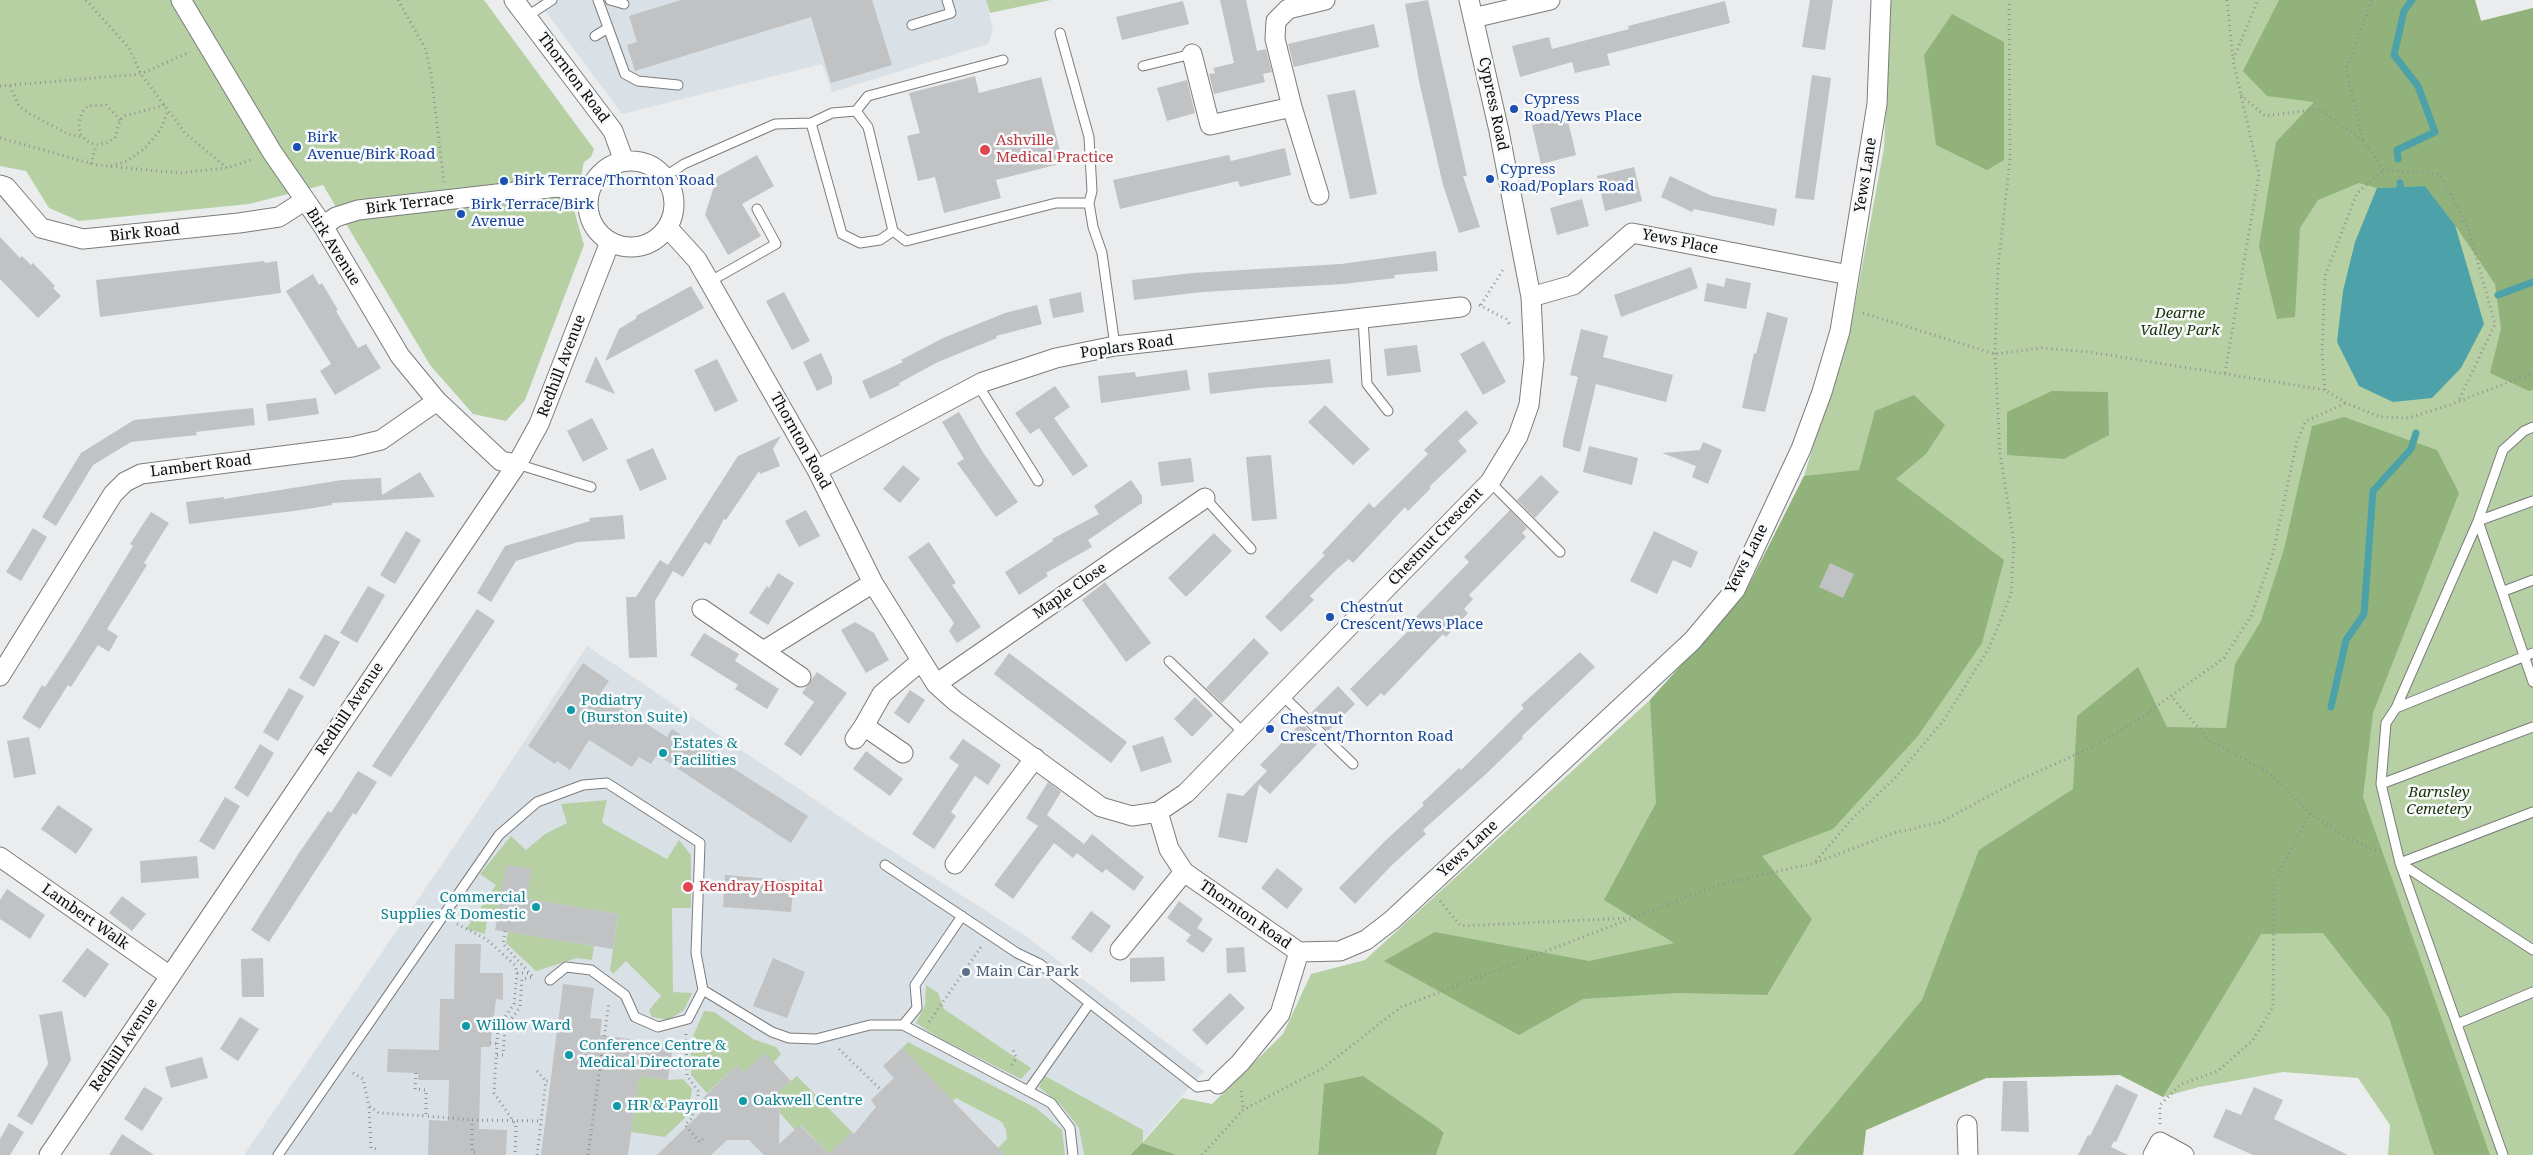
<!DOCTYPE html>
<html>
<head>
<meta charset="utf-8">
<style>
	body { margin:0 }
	canvas { display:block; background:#eaeced }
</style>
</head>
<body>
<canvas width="2533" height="1155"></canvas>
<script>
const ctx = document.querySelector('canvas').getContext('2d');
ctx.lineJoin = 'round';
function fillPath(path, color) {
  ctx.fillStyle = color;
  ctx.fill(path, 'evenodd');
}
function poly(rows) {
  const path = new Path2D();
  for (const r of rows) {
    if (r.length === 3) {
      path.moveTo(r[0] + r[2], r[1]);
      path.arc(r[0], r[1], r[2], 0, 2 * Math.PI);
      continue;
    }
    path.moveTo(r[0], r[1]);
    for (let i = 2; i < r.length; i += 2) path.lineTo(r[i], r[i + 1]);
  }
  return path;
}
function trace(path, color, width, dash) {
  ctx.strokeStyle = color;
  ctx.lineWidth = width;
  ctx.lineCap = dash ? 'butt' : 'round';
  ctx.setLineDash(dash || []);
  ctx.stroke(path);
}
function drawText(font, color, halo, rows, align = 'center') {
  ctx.font = font + ' "Noto Serif",serif';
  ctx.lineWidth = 5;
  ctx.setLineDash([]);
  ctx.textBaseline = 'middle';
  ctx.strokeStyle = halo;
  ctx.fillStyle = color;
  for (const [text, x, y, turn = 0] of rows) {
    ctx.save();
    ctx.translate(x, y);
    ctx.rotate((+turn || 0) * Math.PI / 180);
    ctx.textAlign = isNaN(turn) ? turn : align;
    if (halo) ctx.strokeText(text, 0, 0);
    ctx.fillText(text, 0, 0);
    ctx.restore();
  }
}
const built = poly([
	[537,0,986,0,993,30,988,44,832,92,822,64,622,114],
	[587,646,867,835,1027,937,1204,1071,1130,1155,244,1155,493,789]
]);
const green = poly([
	[0,0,484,0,594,149,591,157,584,162,574,210,584,245,525,400,506,421,473,414,430,365,323,185,249,204,79,221,49,208,26,171,0,166],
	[986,0,1051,0,990,13],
	[1891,0,2475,0,2481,21,2533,8,2533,1155,2388,1155,2390,1125,2358,1078,2283,1072,2199,1087,2163,1097,2120,1075,1986,1078,1866,1130,1863,1155,1436,1155,1444,1131,1324,1084,1318,1155,1177,1155,1142,1143,1130,1155,1084,1155,1079,1128,1061,1105,1039,1087,1045,1076,1143,1130,1143,1142,1182,1098,1212,1104,1283,1034,1311,974,1365,960,1650,700,1744,595,1804,476,1852,321,1884,148],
	[607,800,602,822,604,824,667,859,679,840,691,855,691,908,672,908,673,992,692,993,684,1010,668,1020,652,1017,649,1010,661,996,626,961,613,974,610,970,618,914,527,899,497,921,487,919,485,934,466,929,496,885,480,874,511,836,526,850,545,834,567,823,561,804],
	[508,932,594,946,592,960,577,958,536,971,506,943],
	[926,985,938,993,944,1009,1031,1068,1021,1079,939,1038,916,1023,925,1005],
	[704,1011,714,1012,753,1039,776,1047,781,1054,773,1063,744,1072,737,1065,707,1093,691,1075,691,1041],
	[908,1042,1036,1108,1062,1130,1065,1155,1005,1155,998,1148,1007,1139,1006,1130,1002,1122,956,1098,953,1101,902,1048],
	[639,1076,668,1080,683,1079,692,1089,688,1115,665,1137,631,1132],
	[797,1076,852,1132,829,1154,801,1125,795,1130,780,1113,780,1090]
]);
const forest = poly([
	[2279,0,2475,0,2481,21,2533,8,2533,390,2529,391,2490,373,2501,329,2495,284,2455,225,2425,186,2377,188,2359,183,2318,200,2300,228,2295,317,2277,319,2259,246,2276,142,2314,102,2267,96,2243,71],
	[1952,14,2004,42,2004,160,1987,170,1936,145,1924,55],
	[2052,391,2108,392,2109,435,2064,459,2007,455,2007,412],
	[1914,395,1945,425,1926,454,1896,479,2004,560,1982,643,1918,736,1833,829,1762,856,1812,919,1767,995,1679,993,1583,999,1519,1035,1384,961,1435,932,1589,961,1674,943,1604,900,1656,803,1650,700,1744,595,1804,476,1859,470,1875,411],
	[2344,417,2437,450,2459,493,2373,713,2363,797,2490,1155,2434,1155,2389,1018,2323,933,2261,934,2163,1097,2120,1075,1986,1078,1866,1130,1863,1155,1793,1155,1922,1000,1979,850,2073,789,2077,716,2138,667,2167,727,2226,728,2235,664,2261,621,2284,549,2312,426],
	[1363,1076,1444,1132,1436,1155,1318,1155,1324,1084],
	[1142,1143,1177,1155,1130,1155]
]);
const water = poly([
	[2425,186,2455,225,2484,324,2461,368,2432,398,2393,402,2359,386,2337,342,2343,291,2355,242,2377,188]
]);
const stream = poly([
	[2398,159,2397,150,2435,132,2418,86,2394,55,2404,11,2412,0],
	[2400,183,2401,195],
	[2498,295,2533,282],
	[2331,707,2346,640,2364,614,2373,491,2411,449,2416,433]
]);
const building = poly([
	[681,0,872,0,892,65,831,83,811,17,635,71,627,45,637,42,629,16],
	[1220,0,1246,0,1257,51,1266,49,1272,72,1263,74,1265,82,1214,94,1209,74,1215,73,1213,68,1234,63],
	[1428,0,1467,176,1463,176,1480,227,1459,233,1443,185,1419,81,1405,4],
	[1810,0,1833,0,1825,50,1802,47],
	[1183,1,1189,24,1122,40,1116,17],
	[1725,1,1730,23,1607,54,1610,65,1575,73,1572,62,1520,77,1512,46,1549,37,1552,49,1629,29,1628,26],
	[1374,24,1379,47,1294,67,1288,44],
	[1812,75,1831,78,1814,200,1795,198],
	[975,76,979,93,1041,77,1063,163,996,180,1001,198,944,213,935,177,918,181,907,136,920,133,909,93],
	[1187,80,1195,113,1167,121,1157,88],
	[1355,90,1377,194,1350,199,1327,95],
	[1567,117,1576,155,1541,164,1532,125],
	[1285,148,1291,175,1240,187,1238,181,1120,209,1113,180,1229,155,1231,161],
	[757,155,774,186,742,204,761,236,728,255,705,215,717,177],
	[1634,167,1642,201,1605,211,1597,176],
	[1670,176,1712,196,1777,209,1774,226,1694,209,1692,212,1661,197],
	[1582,199,1589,226,1557,235,1550,208],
	[0,237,20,258,22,256,31,265,33,263,55,286,53,288,61,296,38,318,0,279],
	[1436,251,1438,271,1394,275,1395,278,1343,284,1202,292,1134,300,1132,280,1193,273,1341,264],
	[264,261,265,263,277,261,281,293,100,317,96,280],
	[1691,267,1698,288,1621,317,1614,295],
	[313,274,319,285,322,283,338,310,336,311,358,348,366,344,381,368,335,395,320,371,331,364,286,291],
	[1726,278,1751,283,1746,309,1704,301,1707,283,1724,287],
	[691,286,704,308,605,361,619,329,637,318,636,316],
	[784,292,810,341,792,350,766,301],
	[1081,292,1084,312,1053,318,1049,299],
	[1037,305,1042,324,996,336,997,338,938,362,899,383,900,385,870,399,862,381,903,362,901,360,943,338,1005,313],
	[1767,312,1788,318,1765,412,1742,408,1754,353,1756,354],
	[1581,329,1608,336,1603,357,1673,375,1666,402,1596,384,1580,452,1563,447,1563,440,1578,377,1570,375],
	[1484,341,1506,382,1483,395,1460,354],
	[1417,345,1421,372,1387,376,1384,349],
	[821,353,832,377,832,384,817,391,803,362],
	[596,356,615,394,585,382],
	[717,359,738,401,715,412,694,370],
	[1330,359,1333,383,1258,388,1210,394,1208,373],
	[1187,370,1190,390,1101,403,1098,376,1135,372,1136,377],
	[1055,386,1070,407,1054,418,1088,466,1073,476,1039,428,1030,434,1015,413],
	[316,398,319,414,268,421,266,404],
	[1325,405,1370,449,1353,465,1308,422],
	[253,408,255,425,196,432,197,435,131,442,93,465,56,526,42,517,81,453,134,420],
	[1466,410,1478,423,1458,441,1467,451,1429,487,1431,488,1408,511,1405,507,1353,563,1349,559,1338,568,1310,596,1314,600,1281,632,1265,617,1325,555,1322,553,1369,503,1374,508,1428,454,1424,450],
	[959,412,984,454,1018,502,996,517,957,463,964,459,942,422],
	[592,418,608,449,583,462,567,431],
	[781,436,773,449,780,466,760,474,759,471,726,520,724,519,710,545,705,542,683,577,673,571,655,601,657,657,629,658,626,597,636,597,660,560,668,565,738,456],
	[1703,442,1722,450,1708,484,1692,477,1696,466,1662,453,1700,450],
	[1589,446,1638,458,1632,485,1583,472],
	[653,448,667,479,640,491,626,460],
	[1271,455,1277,519,1252,521,1246,457],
	[1191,458,1194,482,1161,486,1158,462],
	[903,465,920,479,900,503,883,489],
	[420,472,435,497,332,503,332,505,294,511,189,524,186,502,224,497,224,499,342,480,381,478,382,495],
	[1541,475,1559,492,1535,518,1517,500],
	[1131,480,1142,496,1142,503,1088,540,1092,547,1046,573,1048,576,1019,595,1005,572,1053,541,1052,539,1099,514,1094,506],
	[806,510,820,536,799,547,785,521],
	[1510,510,1527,528,1522,533,1526,537,1469,595,1473,599,1464,609,1468,613,1446,637,1443,634,1384,696,1381,693,1367,707,1350,689,1411,628,1408,625,1469,562,1464,557],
	[151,512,169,523,144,563,147,565,107,629,118,636,109,652,98,645,71,687,68,685,40,729,22,718,42,685,45,687,74,643,133,546,130,544],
	[623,515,625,539,578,542,516,561,491,602,477,593,505,546,590,521,589,518],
	[33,528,47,537,21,581,6,572],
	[406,531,421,540,395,584,380,575],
	[1654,531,1698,552,1691,568,1673,560,1657,594,1630,581],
	[1214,533,1232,551,1186,597,1168,578],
	[929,542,956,583,952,585,981,627,957,643,949,631,954,623,908,557],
	[1830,563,1854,574,1843,598,1819,587],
	[778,573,794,583,768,625,749,613,767,586,769,588],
	[1105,582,1151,643,1126,662,1082,600],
	[368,586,385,595,357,643,340,633],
	[477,609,495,621,391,777,372,766],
	[855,622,874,633,889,660,866,673,841,630],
	[704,633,739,654,735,661,779,689,767,709,735,689,738,685,690,655],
	[325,634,340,642,314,687,299,678],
	[1254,638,1269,653,1222,703,1206,688],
	[1580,652,1595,667,1522,736,1523,738,1486,774,1423,830,1426,834,1391,866,1355,904,1339,888,1385,841,1424,805,1422,803,1459,768,1461,770,1524,708,1521,705],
	[1009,653,1127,742,1111,763,994,674],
	[583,663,609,681,600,694,667,737,672,729,691,741,693,738,719,755,717,758,808,816,791,843,657,755,651,764,639,757,632,767,589,740,570,770,557,761,555,764,528,746],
	[817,672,847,693,801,756,784,744,814,702,802,693],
	[1338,686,1355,704,1328,731,1310,714],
	[289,688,304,696,278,741,263,732],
	[910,690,925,700,909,724,894,713],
	[1195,697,1213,715,1192,737,1174,719],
	[1301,723,1320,741,1270,794,1259,784,1247,843,1218,837,1227,793,1243,796,1267,771,1260,765],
	[1163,736,1172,762,1141,772,1132,746],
	[29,737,36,774,14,778,7,741],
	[963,739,1001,765,988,785,975,776,951,812,956,816,934,849,912,834,959,765,949,758],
	[260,744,274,753,248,797,234,788],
	[866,751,903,779,890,796,853,769],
	[358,771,377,782,356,815,353,813,269,942,251,930,299,853,328,811,331,813],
	[1048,782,1061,792,1047,815,1084,844,1073,858,1054,843,1013,899,994,885,1038,826,1026,818],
	[225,797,240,806,214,850,199,841],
	[58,805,93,829,76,854,41,829],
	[1092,834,1144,877,1134,891,1106,869,1102,873,1077,853],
	[197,856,199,878,141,883,140,861],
	[506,865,532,869,527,899,618,914,613,949,495,930],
	[1277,868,1303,889,1287,909,1261,888],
	[725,875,794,881,791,912,723,907],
	[7,889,45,915,30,939,0,919,0,900],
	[122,896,146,914,132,931,109,913],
	[1179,901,1203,919,1197,928,1213,939,1203,953,1186,941,1191,935,1167,918],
	[1091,911,1111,926,1091,953,1071,938],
	[455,944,481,944,480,973,503,973,503,1000,496,999,490,1047,481,1047,479,1129,507,1130,506,1155,428,1155,429,1120,448,1121,449,1080,418,1080,418,1073,387,1072,388,1049,439,1050,440,999,454,999],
	[1244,947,1246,972,1227,973,1226,948],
	[87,948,109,964,85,998,62,981],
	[1164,957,1165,981,1130,982,1130,958],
	[263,958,264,997,242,997,241,959],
	[773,958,805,972,787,1018,753,1006],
	[563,984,594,988,590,1018,602,1019,600,1035,673,1045,668,1080,639,1076,628,1155,541,1155],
	[1230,993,1245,1008,1207,1045,1192,1030],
	[62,1011,71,1060,32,1125,17,1116,48,1064,39,1015],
	[240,1017,259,1029,238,1061,220,1049],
	[902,1048,1005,1155,764,1155,749,1140,727,1140,711,1155,657,1155,709,1105,703,1098,737,1065,744,1072,765,1053,791,1081,780,1090,779,1144,800,1125,829,1154,852,1132,854,1134,876,1107,871,1100,894,1078,883,1066],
	[202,1057,208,1078,171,1088,165,1067],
	[2003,1081,2027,1081,2029,1132,2001,1131],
	[2116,1084,2138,1095,2116,1142,2114,1141,2111,1147,2128,1155,2078,1155,2088,1135,2090,1136],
	[144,1087,163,1098,142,1131,124,1119],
	[2254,1087,2283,1100,2274,1119,2348,1155,2253,1155,2213,1137,2226,1109,2241,1115],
	[9,1123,24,1132,10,1155,0,1155,0,1139],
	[122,1134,154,1155,109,1155]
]);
const path = poly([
	[86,0,129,48,141,74,185,133,227,168,253,159],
	[398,0,425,48,431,74,444,182],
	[2227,0,2233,59],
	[0,86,141,74,190,52],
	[10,86,19,106,30,114,68,134,83,137],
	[2241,95,2265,116,2319,109,2363,141,2384,170,2440,174,2468,228,2495,324,2458,402],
	[120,120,106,105,88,106,82,112,79,123,80,134,87,141,96,145,107,143,115,138,120,120,124,116,165,105],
	[0,138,97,165,179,173,226,168],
	[2363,140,2346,70,2372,0],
	[91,164,96,145],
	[111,166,127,161,144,149,161,129,168,110],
	[1479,305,1506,319,1511,326],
	[1481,305,1504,268],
	[1863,313,1995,354,2042,348,2090,352,2325,390,2346,403,2380,417,2408,418,2444,407,2533,373],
	[2225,373,2259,174,2233,60,2258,0],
	[2325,390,2322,353,2325,276,2357,193,2384,170],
	[2310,813,2343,835,2381,853],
	[1816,861,1852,819,1896,777,1944,720,1990,646,2011,594,2014,543,2000,453,1995,354,1998,268,2010,159,2009,0],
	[1440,901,1461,926,1628,918],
	[457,924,486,939,515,965,517,973,514,1004,498,1027,494,1093,516,1125,515,1155],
	[505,931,503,944,534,978],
	[517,973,529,973],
	[929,1022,981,947],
	[686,1034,687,1076,699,1092,692,1118,685,1125,700,1142,703,1139],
	[490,1043,497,1044],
	[839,1049,881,1090],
	[497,1055,503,1055,505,1028,520,1007,522,979,533,977],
	[1012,1065,1016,1058,1013,1050],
	[537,1071,546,1081],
	[353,1073,363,1079,369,1106,379,1113,426,1116],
	[416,1073,415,1089,426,1090,426,1116,472,1120],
	[1241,1091,1243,1110],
	[369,1107,371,1148,377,1149],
	[2160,1124,2160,1105,2181,1084,2218,1071,2253,1040,2273,1007,2274,882,2310,813,2268,772,2210,741,2171,696],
	[475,1152,472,1152,472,1120,541,1121],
	[537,1155,546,1081,551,1081],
	[588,1155,609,1002],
	[1202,1155,1243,1110,1323,1068,1401,1007,1718,885,1815,863,1894,833,1941,822,2015,782,2086,750,2136,721,2224,658,2251,616,2273,553,2297,441,2306,421,2346,403]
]);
const service = poly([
	[598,0,625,74,638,81,678,85],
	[610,0,624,4],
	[526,17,552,0],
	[912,25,951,13,947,0],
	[1060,33,1089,137,1092,191,1089,203],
	[595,36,608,28],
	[1143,66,1192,54],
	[856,111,868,96,1003,60],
	[811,123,842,234,860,243,880,240,893,231],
	[666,176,684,164,775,124,811,123,832,113,856,111,868,127,893,231,906,241,1056,203,1089,203,1093,227,1102,253,1115,346],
	[709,282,776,244,757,209],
	[1363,319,1367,384,1388,411],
	[978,385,1038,481],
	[2533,427,2524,431,2503,450,2478,521,2533,682],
	[517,464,591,487],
	[1490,482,1560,552],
	[1205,498,1251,549],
	[2504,591,2533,580],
	[1169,661,1244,733],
	[1281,694,1353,764],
	[2396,708,2478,521,2533,501],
	[2381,784,2386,723,2396,708,2533,653],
	[2400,863,2533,950],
	[2400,863,2533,812],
	[885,865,1017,953,1040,964,1197,1087,1218,1084],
	[550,980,566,967,591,970,625,995,635,1017,658,1027,688,1019,703,990],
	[2457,1024,2533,992],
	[903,1025,917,1008,915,985,962,916],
	[1028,1091,1089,1004],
	[278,1155,499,835,537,802,583,785,607,783,700,843,696,953,703,990,772,1032,789,1038,816,1039,870,1025,903,1025,1051,1103,1070,1128,1073,1155],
	[2503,1155,2400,863,2381,784,2533,727]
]);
const minor = poly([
	[181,0,272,152,323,226,400,356,437,401,501,461,517,464],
	[514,0,613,131,624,161],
	[1473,18,1550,0],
	[1192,54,1210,125,1292,107],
	[631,204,43],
	[0,185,6,187,41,228,83,239,239,223,279,217,304,201],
	[1319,195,1292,107,1275,39,1276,21,1288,9,1325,0],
	[323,226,336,217,358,210,558,187,589,194],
	[668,228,697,260,817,470,873,583,936,684,955,701,1101,807,1132,816,1158,812,1186,793,1490,482,1518,436,1529,405,1534,359,1531,297,1499,131,1469,0],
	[1531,297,1573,285,1632,233,1849,275],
	[817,470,983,382,1056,358,1115,346,1461,307],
	[702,609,801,677],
	[765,650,873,583],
	[0,676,113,494,125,482,141,474,352,447,381,440,437,401],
	[936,684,1205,498],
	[864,726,882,694,920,662],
	[855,739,864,726,903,753],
	[1158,812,1169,849,1184,872,1299,952],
	[0,857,170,976],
	[955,864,1035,758],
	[1120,950,1184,872],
	[1299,952,1340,951,1366,940,1392,920,1692,641,1735,590,1801,449,1822,392,1840,331,1877,104,1881,0],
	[1218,1084,1240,1063,1280,1014,1299,952],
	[1967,1125,1968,1155],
	[49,1155,517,464,539,424,610,242],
	[2153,1155,2160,1142,2184,1155]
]);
const markers = [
	[1514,109,5,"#1a4fb4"],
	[297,147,5,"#1a4fb4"],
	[985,150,6,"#e0444e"],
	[1490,179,5,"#1a4fb4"],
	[504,181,5,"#1a4fb4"],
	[461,214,5,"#1a4fb4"],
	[1330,617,5,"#1a4fb4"],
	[571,710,5,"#0f9aa8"],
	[1270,729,5,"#1a4fb4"],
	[663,753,5,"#0f9aa8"],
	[688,887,6,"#e0444e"],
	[536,907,5,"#0f9aa8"],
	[966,972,5,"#5c6f8a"],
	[466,1026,5,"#0f9aa8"],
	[569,1055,5,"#0f9aa8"],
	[743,1101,5,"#0f9aa8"],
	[617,1106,5,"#0f9aa8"]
];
const streetNames = [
	["Thornton Road",573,78,53],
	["Cypress Road",1493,104,78],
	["Yews Lane",1866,175,-81],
	["Birk Terrace",410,204,-7],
	["Birk Road",145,233,-6],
	["Yews Place",1680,242,11],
	["Birk Avenue",333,247,58],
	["Poplars Road",1127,347,-8],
	["Redhill Avenue",562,366,-69],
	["Thornton Road",800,441,61],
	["Lambert Road",201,466,-7],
	["Chestnut Crescent",1436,537,-46],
	["Yews Lane",1747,559,-63],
	["Maple Close",1070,591,-35],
	["Redhill Avenue",350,709,-56],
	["Yews Lane",1468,849,-43],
	["Thornton Road",1245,915,35],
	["Lambert Walk",85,917,35],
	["Redhill Avenue",124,1045,-56]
];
const transitNames = [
	["Cypress",1524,100],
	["Road/Yews Place",1524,117],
	["Birk",307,138],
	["Avenue/Birk Road",307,155],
	["Cypress",1500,170],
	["Road/Poplars Road",1500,187],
	["Birk Terrace/Thornton Road",514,181],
	["Birk Terrace/Birk",471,205],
	["Avenue",471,222],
	["Chestnut",1340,608],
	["Crescent/Yews Place",1340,625],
	["Chestnut",1280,720],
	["Crescent/Thornton Road",1280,737]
];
const healthNames = [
	["Ashville",996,141],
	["Medical Practice",996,158],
	["Kendray Hospital",699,887]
];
const parkNames = [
	["Dearne",2180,314],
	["Valley Park",2180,331],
	["Barnsley",2439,793],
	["Cemetery",2439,810]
];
const cultureNames = [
	["Podiatry",581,701],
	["(Burston Suite)",581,718],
	["Estates &",673,744],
	["Facilities",673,761],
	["Commercial",526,898,"right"],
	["Supplies & Domestic",526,915,"right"],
	["Willow Ward",476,1026],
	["Conference Centre &",579,1046],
	["Medical Directorate",579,1063],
	["Oakwell Centre",753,1101],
	["HR & Payroll",627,1106]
];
const serviceNames = [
	["Main Car Park",976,972]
];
fillPath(built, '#d9e1e7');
fillPath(green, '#b6d0a4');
fillPath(forest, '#92b27b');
fillPath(water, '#4ca2a8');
trace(stream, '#4ca2a8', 7);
fillPath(building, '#c0c2c3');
trace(service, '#7b7c7d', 11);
trace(minor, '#7b7c7d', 21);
trace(path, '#919293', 3, [1, 4]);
trace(service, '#fff', 9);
trace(minor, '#fff', 19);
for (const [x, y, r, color] of markers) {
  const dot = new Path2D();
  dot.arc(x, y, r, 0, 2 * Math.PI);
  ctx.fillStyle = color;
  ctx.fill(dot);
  trace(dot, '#f7f9fa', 2);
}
drawText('15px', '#0b0b0c', '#f7f9fa', streetNames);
drawText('15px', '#164399', '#f7f9fa', transitNames, 'left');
drawText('15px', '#be3a42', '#f7f9fa', healthNames, 'left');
drawText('italic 15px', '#1c3109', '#f7f9fa', parkNames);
drawText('15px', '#0d838f', '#f7f9fa', cultureNames, 'left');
drawText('15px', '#4e5e75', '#f7f9fa', serviceNames, 'left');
</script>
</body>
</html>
